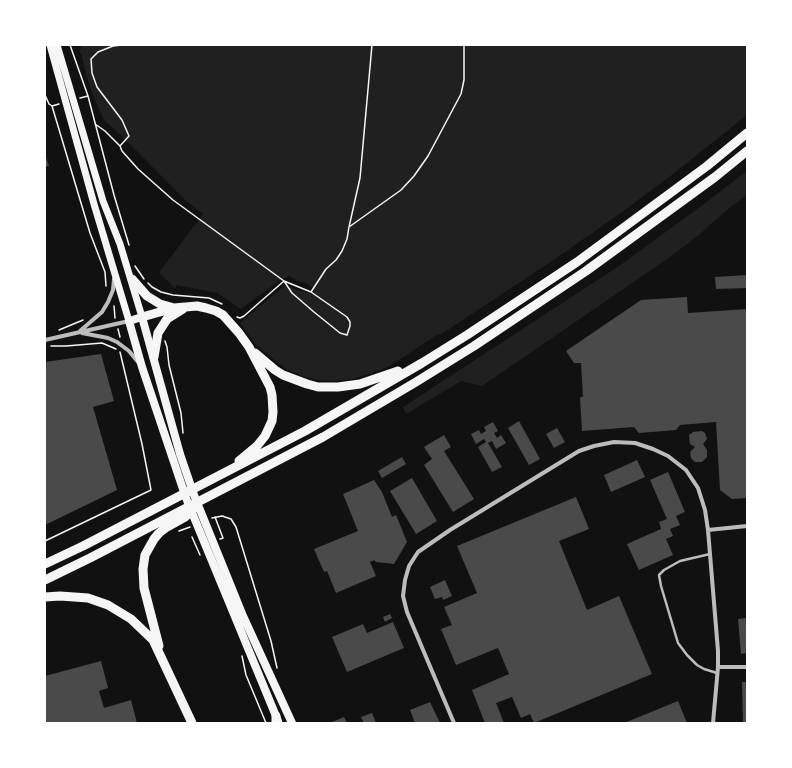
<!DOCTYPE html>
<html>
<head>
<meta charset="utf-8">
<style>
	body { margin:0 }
	#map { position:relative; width:792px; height:768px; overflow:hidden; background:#111; font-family:"Asap Condensed",sans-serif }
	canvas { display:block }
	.frame { position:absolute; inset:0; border:46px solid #fff; pointer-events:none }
</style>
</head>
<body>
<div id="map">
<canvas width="792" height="768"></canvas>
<div class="frame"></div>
</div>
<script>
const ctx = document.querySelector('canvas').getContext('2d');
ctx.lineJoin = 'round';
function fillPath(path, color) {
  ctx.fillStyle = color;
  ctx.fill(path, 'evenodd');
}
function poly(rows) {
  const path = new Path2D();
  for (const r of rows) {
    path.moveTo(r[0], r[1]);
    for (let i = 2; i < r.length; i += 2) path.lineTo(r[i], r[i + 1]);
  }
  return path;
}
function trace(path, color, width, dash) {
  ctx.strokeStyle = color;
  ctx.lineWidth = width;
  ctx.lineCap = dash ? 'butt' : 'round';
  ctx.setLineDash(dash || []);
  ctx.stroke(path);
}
const green = poly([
	[81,45,747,45,747,115,673,174,622,212,555,259,440,335,438,334,390,366,369,374,352,379,331,381,318,380,305,377,286,369,256,345,240,323,284,286,312,294,315,289,306,283,298,281,289,276,278,282,241,309,217,293,177,285,175,288,159,273,203,214,186,201,132,146,104,120,91,91,84,66,82,56,79,50,81,49],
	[747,171,747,195,728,209,700,234,670,257,482,386,461,381,406,414,403,407,619,266,700,207]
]);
const building = poly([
	[45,154,49,166,45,167],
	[747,275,747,288,716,289,715,277],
	[687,297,688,313,747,309,747,498,732,499,720,490,716,422,680,425,676,430,639,433,634,427,582,431,580,397,583,397,581,363,574,363,566,351,641,300],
	[101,354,114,401,93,407,117,490,45,525,45,362],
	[519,421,540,459,529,465,508,428],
	[493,422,498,431,494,433,497,438,501,435,506,443,496,449,492,441,488,443,502,467,492,472,478,447,486,442,484,439,476,444,471,434,479,430,481,434,486,431,484,427],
	[557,428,565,442,554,448,546,434],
	[702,431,705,433,707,439,703,444,707,450,707,457,702,462,695,462,691,458,690,452,695,447,690,444,689,435,693,432],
	[444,435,451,447,444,451,474,499,453,512,424,465,432,459,424,447],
	[402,457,406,464,382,478,378,471],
	[637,460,645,477,611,492,604,475],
	[668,472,685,512,676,516,680,525,670,529,673,536,666,539,673,555,639,570,627,544,661,529,659,522,667,519,650,480],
	[412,478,437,521,416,534,390,491],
	[374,480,382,492,392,517,396,515,407,542,394,564,376,562,374,560,370,562,376,576,336,593,327,571,324,572,314,549,358,531,343,494],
	[576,497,589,529,559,541,587,610,619,596,652,674,534,723,530,714,521,718,512,697,496,703,504,723,485,723,472,690,509,674,498,648,456,665,441,629,452,625,444,607,477,593,457,546],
	[445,580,452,596,443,600,442,597,435,599,430,587],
	[390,614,392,618,385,622,383,617],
	[747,618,747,653,741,654,738,619],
	[393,622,404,648,347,672,332,637,363,624,367,633],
	[101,661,108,688,99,691,104,708,131,700,137,723,45,723,45,676],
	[742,682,747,682,747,723,743,723],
	[678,701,687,723,624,723],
	[430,702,440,723,415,723,410,710],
	[372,713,376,723,364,723,361,717],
	[344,717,347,723,330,723]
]);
const path = poly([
	[70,45,88,96,114,195,129,245],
	[45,95,49,104,52,106,90,233,105,272,106,286],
	[80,98,88,96],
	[52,106,59,104],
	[95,124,105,131,120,146,122,151,138,169,173,200,284,281,292,293,314,312,340,333,347,335,350,326,350,322,347,317,311,292,326,269,336,260,342,251,347,239,349,227,401,190,414,176,428,156,461,94,464,80,464,45],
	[120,146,129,136,122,120,97,87,92,73,91,59,98,52,113,46,122,45],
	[349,227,360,178,372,45],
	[135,266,144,279],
	[148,283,152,287,161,292,173,295,209,298,222,304],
	[114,306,115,318],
	[237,317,240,318,244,316,284,281,311,292],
	[118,329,120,337],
	[59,330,83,320],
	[165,341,167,347,169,365,181,413,183,433],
	[51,346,66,346,102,343,116,349],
	[215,517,223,538,220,539],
	[212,518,222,516,231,519,236,527,271,641,277,668],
	[179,531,190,527],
	[192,537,200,555],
	[45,541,151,490,142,444,120,352],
	[242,656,246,675,266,723]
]);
const service = poly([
	[710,554,680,561,664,570,659,575,661,586,678,643,687,655,697,665,704,669,717,673]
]);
const minor = poly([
	[80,331,102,312,108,302,113,290,114,279],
	[82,333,108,338,117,342,129,351,138,362],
	[45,340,129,321],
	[708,530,747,526],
	[718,667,747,667],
	[454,723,407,612,403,596,405,580,409,566,418,552,450,530,579,451,594,446,614,442,635,443,653,449,668,456,686,470,698,488,705,510,708,530,718,651,718,667,713,723]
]);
const secondary = poly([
	[50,45,94,204,129,321],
	[57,45,103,201,120,244,142,317]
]);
const primary = poly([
	[278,721,186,498,142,367,129,321,142,317,180,454,194,495,243,616,292,723]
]);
const motorway = poly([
	[132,279,147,296,160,304,174,308],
	[142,317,174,308,197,306,206,308,216,311,223,315,239,333,249,347,270,387,272,395,273,412,272,421,265,436,257,446,239,461],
	[255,353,275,370,283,375,307,384,318,387,338,387,360,384,398,371],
	[154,357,158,333,167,319,183,309],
	[45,564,83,546,305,431,422,363,467,335,577,262,707,166,747,133],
	[45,580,90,558,323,437,416,382,474,346,586,271,715,177,747,151],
	[45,597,60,596,88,598,108,605,131,619,153,640,192,723],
	[159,646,144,588,143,569,145,555,154,539,159,533,167,527,185,517,196,506],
	[276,716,276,723]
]);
fillPath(green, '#202020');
fillPath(building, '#4a4a4a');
trace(path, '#f5f5f5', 1.5);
trace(service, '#bcbcbc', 2.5);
trace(minor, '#bcbcbc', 4);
trace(secondary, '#f5f5f5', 7);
trace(primary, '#f5f5f5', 8);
trace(motorway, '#f5f5f5', 9);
</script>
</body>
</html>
